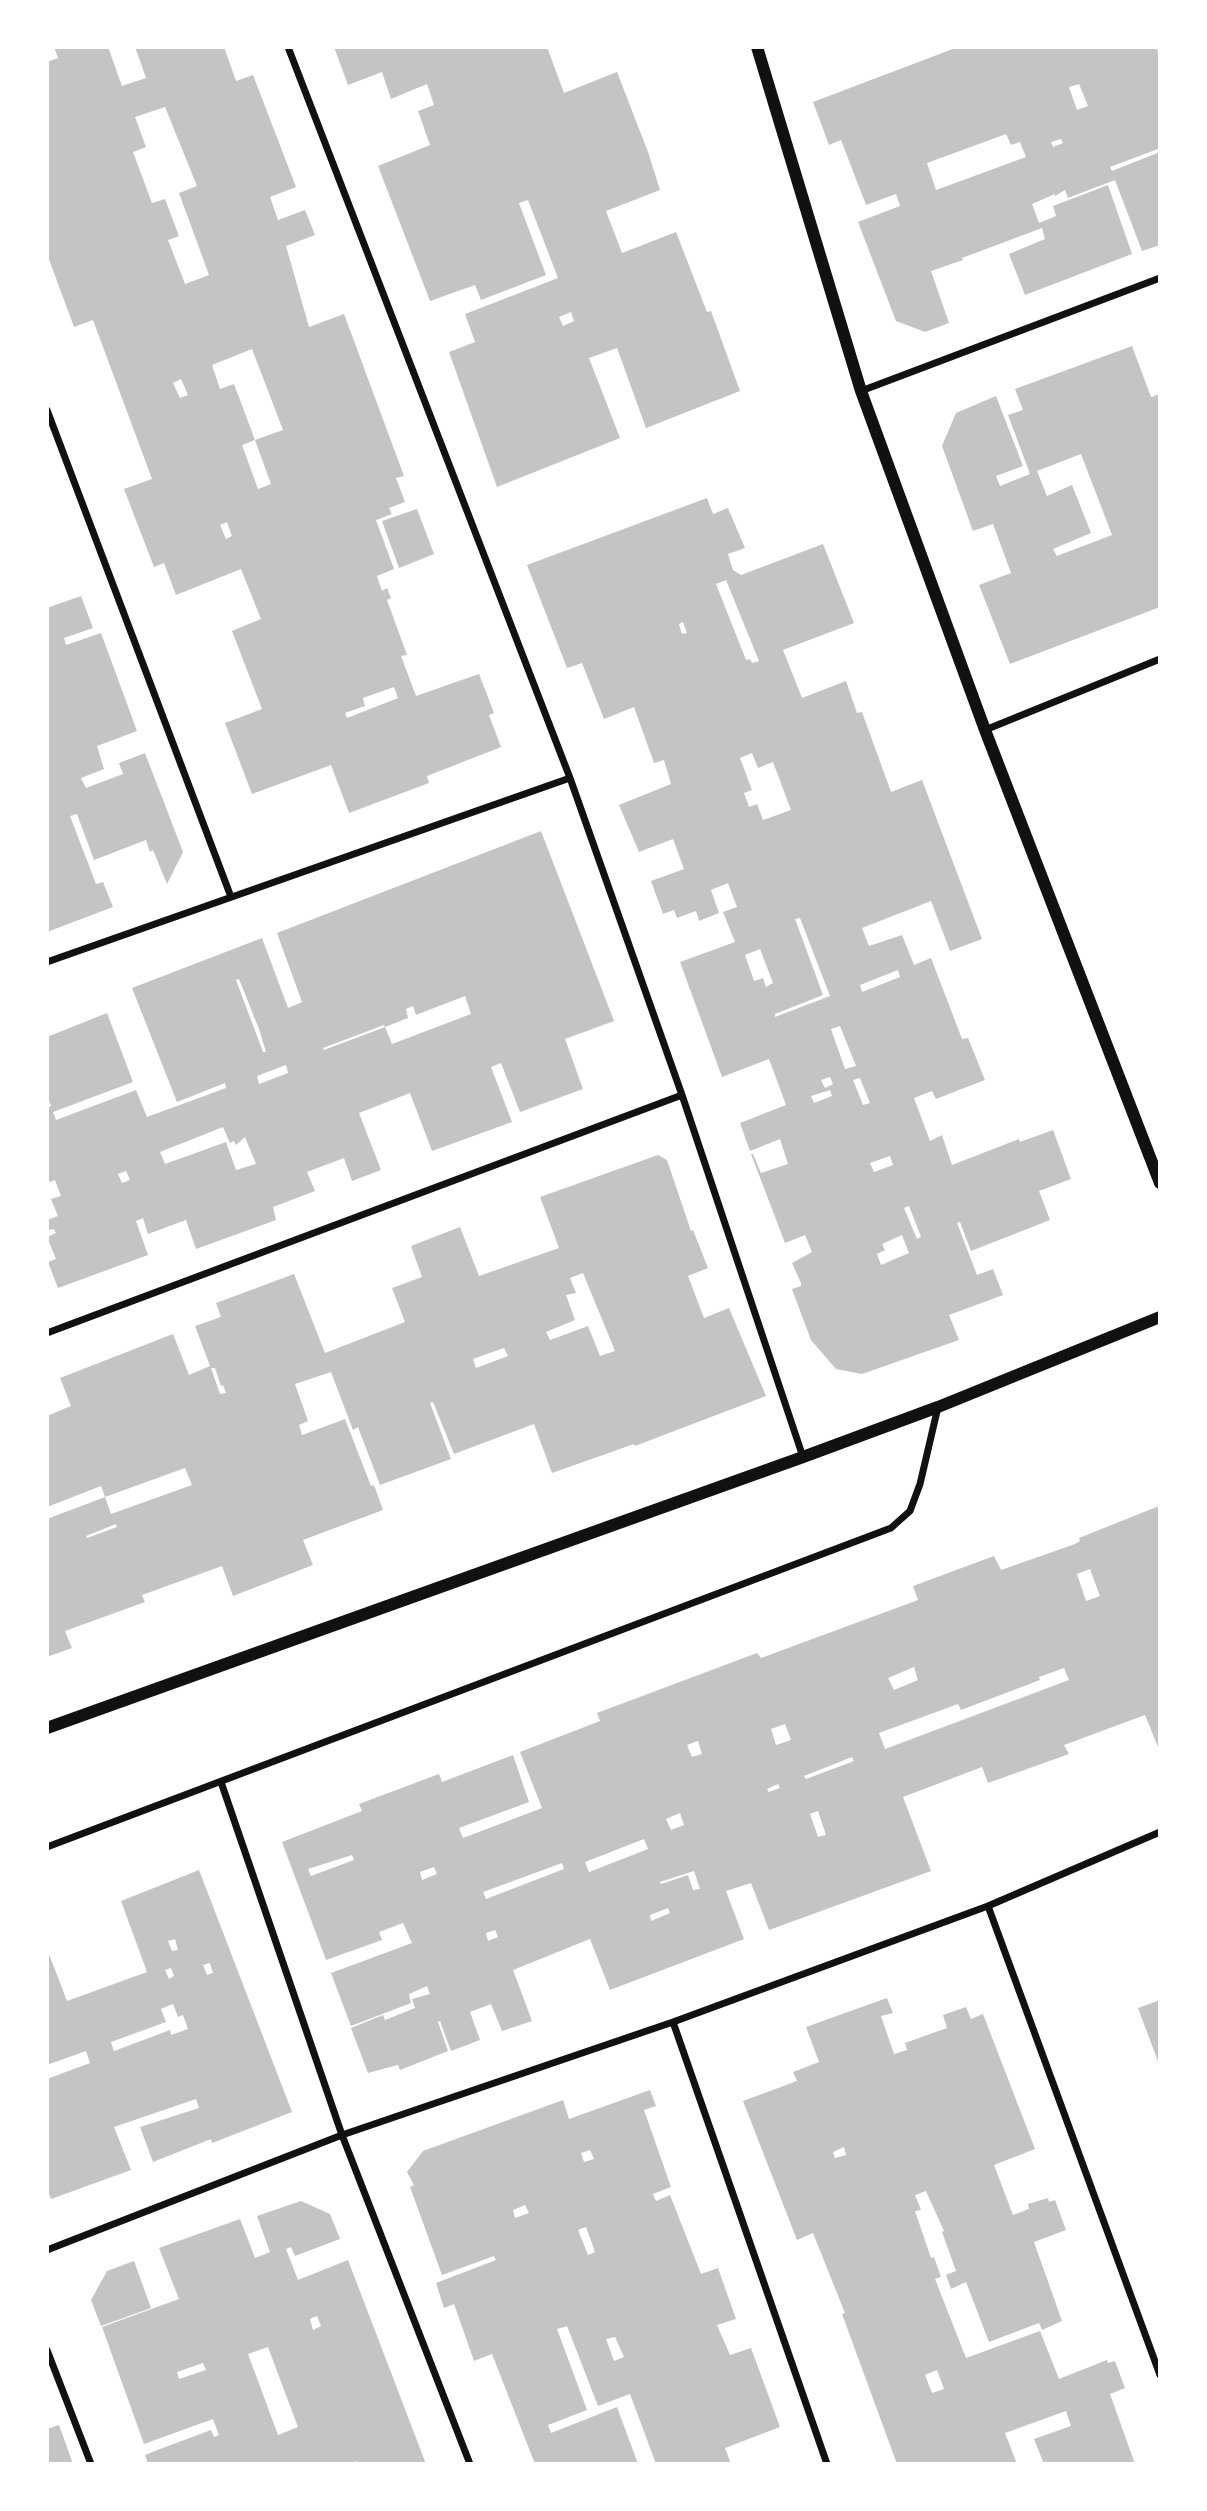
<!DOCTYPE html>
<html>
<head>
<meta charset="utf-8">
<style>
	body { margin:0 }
	#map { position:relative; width:1207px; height:2511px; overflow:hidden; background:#fff; font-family:Figtree,sans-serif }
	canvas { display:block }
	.frame { position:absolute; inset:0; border:49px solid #fff; pointer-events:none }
</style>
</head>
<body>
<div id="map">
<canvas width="1207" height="2511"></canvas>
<div class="frame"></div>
</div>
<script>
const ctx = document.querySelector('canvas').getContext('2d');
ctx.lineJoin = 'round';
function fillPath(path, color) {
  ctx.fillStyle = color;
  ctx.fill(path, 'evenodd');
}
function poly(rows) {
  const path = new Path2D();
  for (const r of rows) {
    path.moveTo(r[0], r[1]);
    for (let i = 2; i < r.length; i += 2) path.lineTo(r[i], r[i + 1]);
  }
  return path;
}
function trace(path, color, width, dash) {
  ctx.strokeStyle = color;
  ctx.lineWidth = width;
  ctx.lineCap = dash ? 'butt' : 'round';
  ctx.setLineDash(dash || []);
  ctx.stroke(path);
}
const building = poly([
	[54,47,108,47,122,86,146,78,135,47,224,47,236,81,253,75,296,187,270,197,278,220,305,210,315,235,286,246,309,327,344,314,404,476,396,478,405,502,389,508,392,514,376,520,394,569,377,576,382,591,387,588,391,598,387,600,407,655,401,656,416,696,479,674,494,713,489,715,501,747,427,776,429,783,349,813,331,765,252,794,225,723,262,709,232,631,261,619,241,569,176,595,164,563,154,567,124,489,152,479,93,320,74,327,47,254,47,62,58,58],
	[165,107,197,186,179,193,209,275,185,284,168,240,179,236,165,199,152,203,133,152,146,147,135,117],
	[252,349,283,430,255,440,234,384,220,389,212,365],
	[181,379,188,395,180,398,173,383],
	[255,440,271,484,258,489,242,445],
	[227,522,232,536,226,539,220,525],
	[394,687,398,698,347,718,345,713,365,706,363,698],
	[334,47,547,47,564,93,617,72,648,152,660,190,606,211,622,253,676,232,707,312,711,311,740,391,646,428,617,348,589,358,620,438,497,487,449,352,475,342,465,314,558,278,528,200,519,203,546,275,481,300,475,285,430,301,378,166,430,145,418,111,434,105,427,84,391,99,382,72,348,85],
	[571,312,574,321,563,326,559,317],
	[958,47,1156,47,1160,57,1160,245,1142,251,1115,180,1068,198,1065,190,1055,196,1055,194,1032,204,1039,223,1056,216,1053,206,1108,185,1132,254,1025,295,1009,254,1045,239,1042,228,962,258,963,260,931,271,949,323,925,332,896,321,858,222,900,206,896,194,866,205,841,140,829,145,813,102],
	[1079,84,1088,106,1077,110,1069,87],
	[1006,134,1011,145,1020,142,1026,157,936,190,927,163],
	[1061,139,1063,143,1053,147,1051,142],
	[1158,149,1160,152,1112,171,1110,167],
	[1132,346,1151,397,1160,394,1160,607,1010,664,979,585,1011,573,993,524,973,531,942,446,956,413,996,396,1023,466,996,476,1000,486,1030,474,1008,415,1023,410,1015,389],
	[1081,454,1112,535,1057,556,1053,549,1091,533,1072,485,1047,496,1037,471],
	[707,498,713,514,728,508,745,548,728,554,733,570,741,575,823,544,854,623,783,650,802,698,846,681,857,713,862,712,891,792,922,780,982,939,950,951,931,901,862,928,869,946,902,935,914,965,931,958,962,1039,968,1038,985,1080,936,1099,932,1091,914,1098,930,1141,942,1135,952,1165,1019,1139,1020,1142,1053,1130,1071,1179,1039,1191,1050,1220,971,1251,960,1222,957,1223,977,1275,993,1269,1003,1295,949,1315,959,1340,862,1374,836,1369,811,1340,792,1289,801,1286,801,1283,792,1263,812,1252,805,1235,785,1243,751,1154,753,1154,761,1173,788,1164,780,1139,750,1151,740,1123,786,1105,769,1059,722,1077,680,962,735,942,723,912,737,907,728,883,711,890,719,913,699,921,696,911,677,918,674,910,663,914,651,881,684,869,673,839,639,852,619,805,671,784,664,760,654,763,634,707,604,719,582,663,567,668,527,565],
	[726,580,759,661,752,663,750,659,746,660,716,584],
	[683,622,687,633,682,634,679,624],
	[752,753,758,768,773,762,791,810,763,820,757,804,749,807,744,793,752,790,740,758],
	[800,918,830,996,775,1017,775,1014,823,995,795,919],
	[760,949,773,983,766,987,763,978,754,981,745,955],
	[898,970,900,977,862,992,860,985],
	[840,1026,856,1066,845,1069,831,1029],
	[830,1077,833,1084,825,1088,821,1080],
	[860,1078,870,1103,863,1105,853,1080],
	[830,1090,832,1096,814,1103,811,1096],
	[890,1156,893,1165,874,1172,870,1163],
	[909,1206,921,1237,917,1239,904,1208],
	[902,1235,909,1253,881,1265,877,1254,885,1250,882,1244],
	[417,509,434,554,399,568,382,521],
	[81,596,93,628,64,638,66,645,101,633,137,731,97,746,104,769,81,778,86,788,123,774,119,763,145,753,183,852,167,884,153,850,150,852,146,840,94,860,77,814,70,816,96,884,103,882,113,907,47,932,47,608],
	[541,831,614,1021,565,1039,583,1089,520,1112,501,1063,491,1067,512,1122,432,1151,410,1093,359,1113,381,1170,352,1181,344,1158,307,1172,315,1191,273,1207,276,1220,196,1249,186,1220,148,1234,143,1218,136,1221,148,1255,58,1288,48,1262,56,1259,47,1237,56,1233,54,1229,49,1230,47,1220,58,1216,51,1199,61,1196,55,1180,47,1183,47,1108,51,1106,47,1096,47,1037,107,1013,133,1082,53,1112,56,1120,136,1090,147,1117,226,1088,225,1083,177,1102,132,988,262,938,288,1008,302,1002,277,933],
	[239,979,259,1029,266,1052,263,1052,236,980],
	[465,996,471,1014,392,1044,385,1027,324,1050,323,1048,384,1025,385,1027,408,1018,406,1009,413,1006,416,1015],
	[286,1065,288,1073,259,1084,257,1076],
	[223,1127,230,1143,234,1141,236,1145,245,1137,256,1164,236,1170,226,1142,165,1164,160,1152],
	[126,1171,130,1180,122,1183,118,1174],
	[658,1155,667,1160,691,1231,693,1230,708,1268,688,1276,704,1318,729,1308,766,1396,635,1446,634,1444,552,1473,534,1424,454,1454,433,1402,430,1403,451,1459,380,1485,358,1427,353,1430,331,1372,295,1384,308,1421,299,1425,302,1435,345,1419,371,1486,374,1485,383,1510,303,1540,313,1565,233,1596,222,1566,142,1595,145,1602,65,1631,72,1648,47,1657,47,1519,105,1497,111,1514,192,1485,185,1468,105,1497,101,1486,47,1507,47,1416,71,1406,60,1378,173,1334,189,1375,210,1366,195,1326,221,1317,216,1303,294,1274,325,1353,405,1322,392,1288,422,1277,411,1246,460,1227,479,1276,559,1248,540,1197],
	[583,1273,615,1351,600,1356,588,1326,550,1340,546,1332,575,1320,566,1295,576,1293,570,1278],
	[504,1348,508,1356,476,1368,473,1359],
	[211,1368,215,1368,221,1386,223,1385,226,1393,220,1394],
	[116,1524,117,1527,87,1538,86,1536],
	[1159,1506,1160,1752,1145,1715,1064,1745,1069,1754,988,1783,982,1767,903,1797,931,1871,769,1930,751,1883,726,1891,744,1939,610,1990,590,1939,513,1970,532,2021,502,2031,491,2004,470,2012,480,2040,451,2051,440,2021,438,2022,448,2051,400,2070,398,2065,368,2073,351,2028,383,2015,385,2020,415,2008,412,1999,430,1994,427,1986,409,1994,411,2003,351,2026,331,1973,412,1943,403,1923,379,1932,382,1940,326,1960,282,1842,362,1811,359,1804,439,1774,442,1782,513,1755,529,1802,459,1828,463,1838,542,1808,520,1752,600,1721,597,1713,757,1653,761,1658,918,1600,913,1586,994,1556,1001,1570,1075,1544,1080,1541,1079,1538],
	[1090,1569,1100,1596,1086,1601,1077,1574],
	[914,1667,918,1680,894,1690,888,1678],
	[1064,1668,1069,1680,885,1749,879,1733,958,1704,961,1710,1040,1680,1039,1677],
	[785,1724,791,1740,776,1745,771,1729],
	[698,1741,702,1754,692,1757,687,1745],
	[852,1757,854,1761,806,1779,804,1776],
	[778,1784,780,1788,769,1792,767,1789],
	[818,1811,826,1835,818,1837,810,1814],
	[680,1813,684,1825,671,1830,666,1819],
	[644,1839,648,1849,589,1872,585,1862],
	[352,1855,354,1860,311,1876,308,1869],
	[562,1863,564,1869,486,1899,483,1892],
	[434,1867,437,1874,422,1880,420,1872],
	[694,1871,700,1889,693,1890,688,1875,661,1884,660,1882],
	[668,1908,670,1913,651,1921,650,1915],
	[495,1930,498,1937,488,1941,486,1933],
	[199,1870,292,2112,212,2143,211,2139,153,2162,140,2127,199,2108,196,2099,114,2127,131,2170,51,2199,47,2188,47,2079,90,2063,86,2051,47,2065,47,1949,67,2001,147,1972,121,1901],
	[175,1939,178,1950,172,1951,168,1941],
	[210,1963,213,1973,207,1975,203,1965],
	[171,1968,174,1976,169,1979,165,1970],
	[173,2004,178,2017,183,2015,188,2029,171,2035,170,2030,114,2051,111,2042,166,2022,161,2009],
	[887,1998,893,2013,881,2016,894,2054,907,2050,905,2043,947,2028,943,2015,966,2007,971,2019,983,2014,1035,2149,994,2165,1013,2215,1029,2209,1028,2204,1048,2198,1049,2202,1055,2200,1066,2230,1034,2242,1062,2321,1042,2330,1039,2323,989,2342,966,2282,951,2289,946,2275,956,2271,942,2232,944,2231,926,2191,915,2195,921,2210,915,2211,931,2258,934,2257,941,2277,935,2279,966,2358,1040,2331,1059,2379,1107,2360,1108,2363,1115,2361,1125,2388,1110,2394,1135,2464,1044,2464,1034,2439,1071,2426,1066,2411,1005,2433,1017,2464,897,2464,842,2314,845,2313,813,2233,797,2240,743,2101,797,2081,793,2072,819,2062,806,2027],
	[844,2147,846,2155,835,2158,833,2152],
	[937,2370,944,2389,932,2393,925,2375],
	[1160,2000,1160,2064,1159,2064,1138,2008],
	[650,2090,656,2106,644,2110,671,2187,653,2194,656,2201,670,2195,701,2274,718,2268,736,2319,717,2325,730,2355,751,2348,780,2427,725,2448,731,2464,656,2464,630,2394,598,2406,567,2326,557,2329,587,2410,548,2425,551,2433,617,2407,638,2464,535,2464,492,2354,474,2361,454,2304,444,2308,436,2283,496,2260,494,2256,442,2275,410,2187,414,2185,407,2172,423,2151,563,2100,569,2119],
	[590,2150,594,2159,584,2162,581,2153],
	[525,2205,529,2213,515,2218,513,2210],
	[586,2227,595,2252,588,2255,578,2230],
	[615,2337,624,2357,614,2361,606,2339],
	[301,2201,330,2214,340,2239,295,2256,291,2247,286,2249,298,2280,348,2260,426,2464,357,2464,356,2461,349,2464,148,2464,145,2455,160,2449,211,2430,214,2437,219,2435,213,2419,144,2444,102,2327,179,2299,159,2248,240,2219,255,2258,270,2252,257,2216],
	[317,2316,321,2326,313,2330,310,2319],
	[268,2347,298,2427,278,2435,248,2354],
	[203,2363,206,2370,179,2379,177,2372],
	[134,2261,151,2308,101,2326,91,2300,107,2271],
	[59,2425,73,2464,47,2464,47,2429]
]);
const minor = poly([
	[288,47,570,778,682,1095,803,1457],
	[861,391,1160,278],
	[47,410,231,897],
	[985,730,1160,659],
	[47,962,570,778],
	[47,1333,682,1095],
	[221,1782,342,2135,470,2464],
	[1160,1832,988,1906,1160,2375],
	[47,1847,891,1528,910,1511,920,1484,938,1407],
	[673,2022,827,2464],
	[47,2250,342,2135,673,2022,988,1906],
	[47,2350,91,2464]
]);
const tertiary = poly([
	[757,47,861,391,985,730,1160,1183],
	[47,1728,803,1457,938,1407,1160,1317]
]);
fillPath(building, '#c4c4c4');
trace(minor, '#111', 7);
trace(tertiary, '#111', 12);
</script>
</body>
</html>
